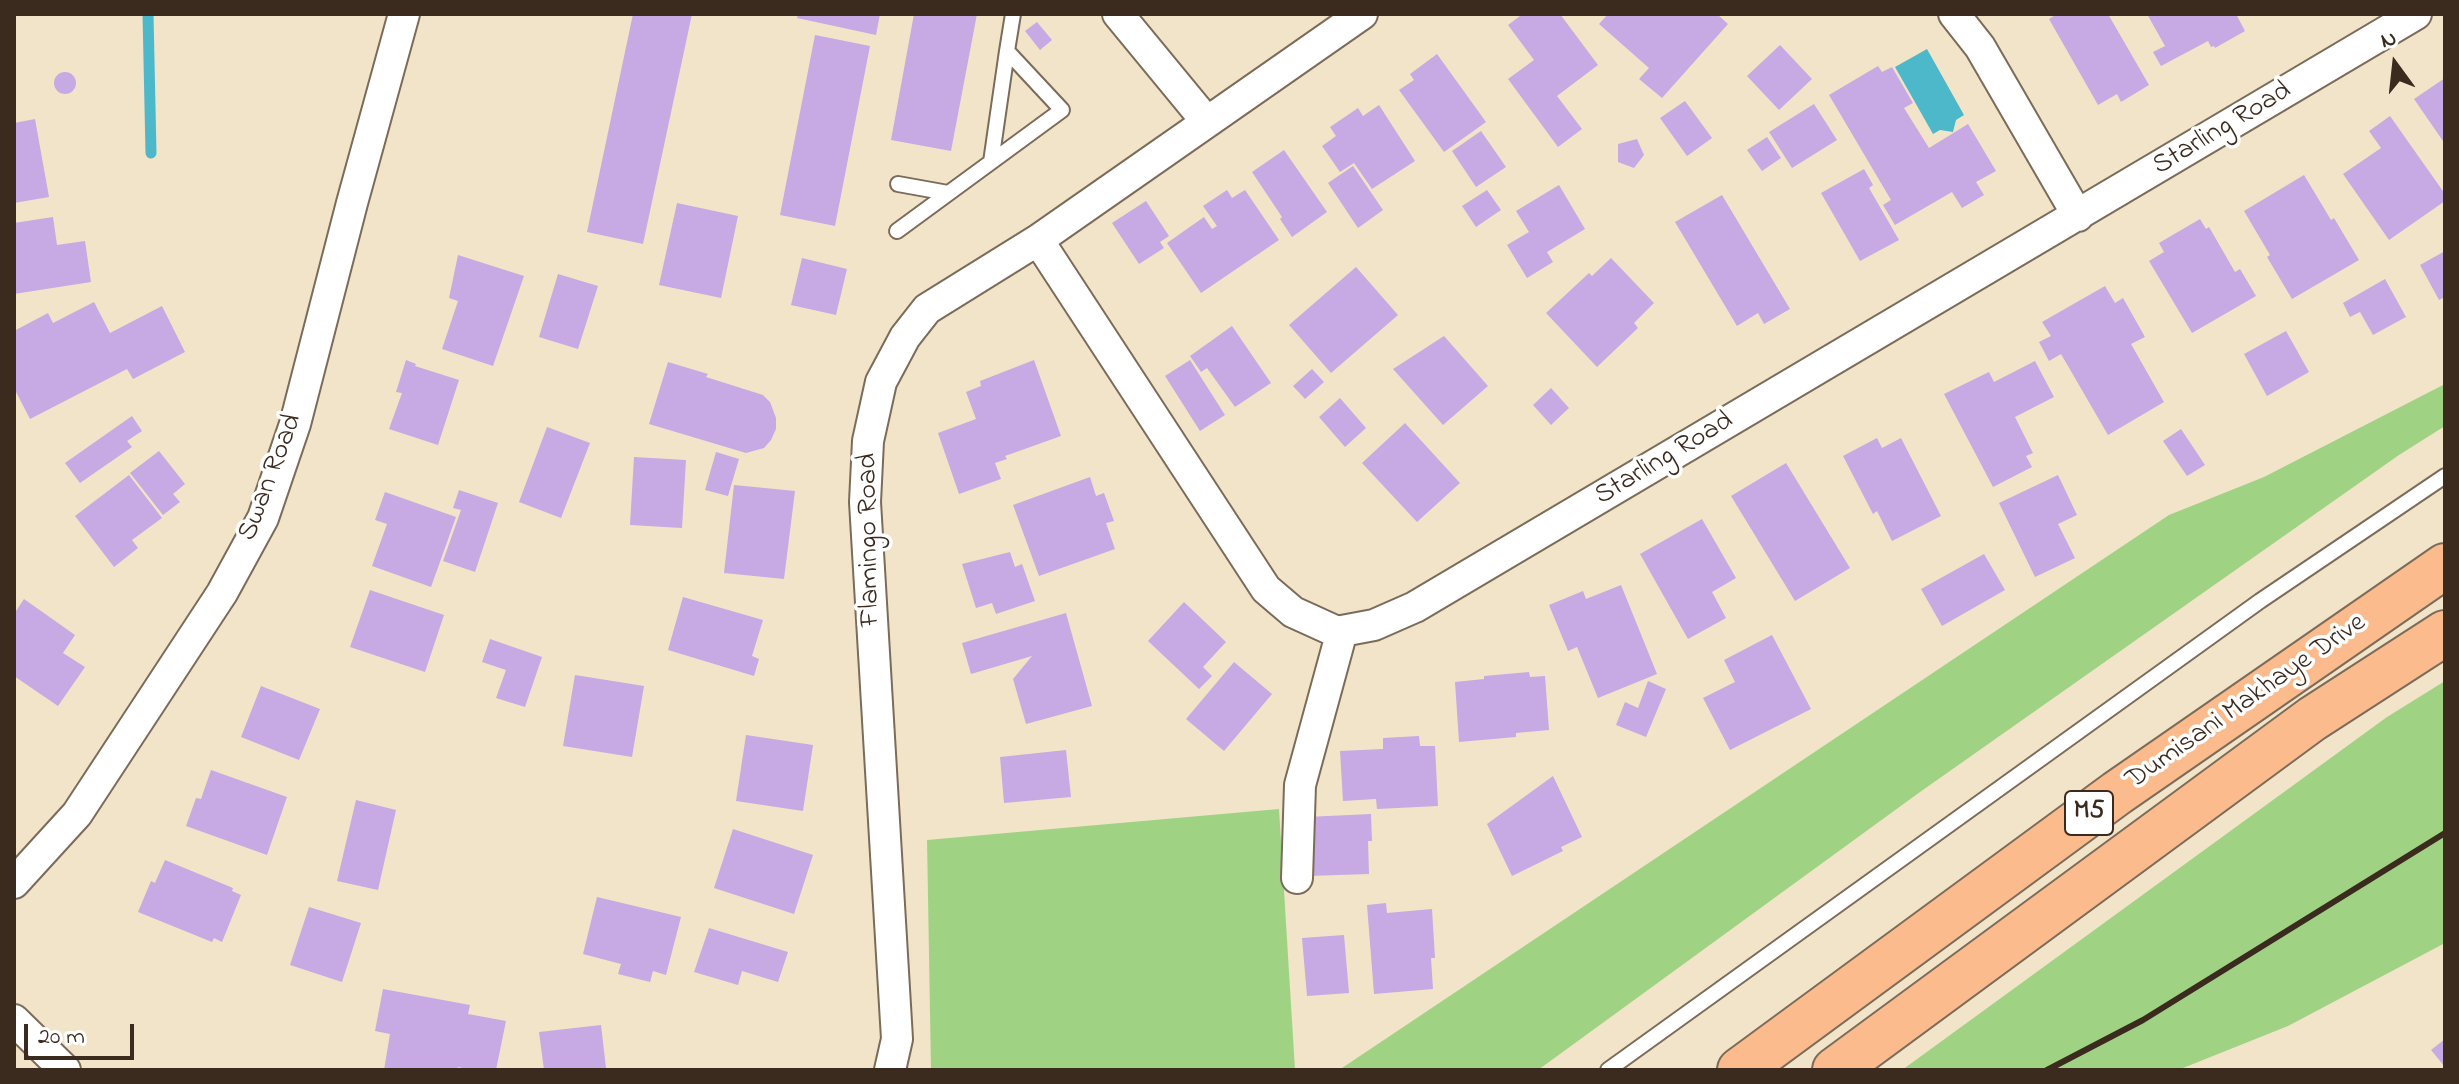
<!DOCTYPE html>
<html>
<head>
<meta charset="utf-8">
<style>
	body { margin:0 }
	#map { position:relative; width:2459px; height:1084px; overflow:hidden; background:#f2e4c8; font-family:"Indie Flower",sans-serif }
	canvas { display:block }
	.frame { position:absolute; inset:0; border:16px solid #3b2a1e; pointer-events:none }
	.north { position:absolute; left:2355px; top:24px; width:80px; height:80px; -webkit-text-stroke:6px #fff; paint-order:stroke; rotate:345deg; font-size:22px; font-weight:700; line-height:32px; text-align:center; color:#3b2a1e }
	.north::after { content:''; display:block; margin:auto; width:28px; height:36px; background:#3b2a1e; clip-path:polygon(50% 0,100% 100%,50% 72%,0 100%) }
	.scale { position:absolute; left:24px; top:1024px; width:110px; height:36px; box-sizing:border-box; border:4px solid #3b2a1e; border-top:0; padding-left:10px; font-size:24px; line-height:28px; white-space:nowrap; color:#3b2a1e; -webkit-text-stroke:6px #fff; paint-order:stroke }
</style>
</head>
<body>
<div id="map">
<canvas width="2459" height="1084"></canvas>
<div class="frame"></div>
<div class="north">N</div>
<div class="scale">20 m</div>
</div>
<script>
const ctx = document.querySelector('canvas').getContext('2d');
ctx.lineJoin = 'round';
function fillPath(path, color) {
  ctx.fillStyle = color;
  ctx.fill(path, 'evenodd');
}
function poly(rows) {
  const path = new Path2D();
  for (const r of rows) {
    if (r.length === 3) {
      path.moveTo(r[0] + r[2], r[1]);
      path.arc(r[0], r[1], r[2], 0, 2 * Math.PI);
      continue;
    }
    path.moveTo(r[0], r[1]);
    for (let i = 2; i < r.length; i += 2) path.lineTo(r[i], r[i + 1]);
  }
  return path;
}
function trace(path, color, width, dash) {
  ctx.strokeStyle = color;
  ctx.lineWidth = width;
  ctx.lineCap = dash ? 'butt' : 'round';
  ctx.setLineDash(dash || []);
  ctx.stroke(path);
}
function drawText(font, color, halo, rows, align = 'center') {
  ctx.font = font + ' "Indie Flower",sans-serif';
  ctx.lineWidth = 7;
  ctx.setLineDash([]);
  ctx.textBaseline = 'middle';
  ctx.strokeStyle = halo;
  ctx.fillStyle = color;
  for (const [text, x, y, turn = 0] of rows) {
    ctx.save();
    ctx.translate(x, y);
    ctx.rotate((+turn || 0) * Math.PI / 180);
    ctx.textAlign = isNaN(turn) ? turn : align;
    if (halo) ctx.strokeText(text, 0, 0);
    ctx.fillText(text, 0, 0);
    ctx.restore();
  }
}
const green = poly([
	[2445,384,2445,426,2399,455,1920,792,1538,1070,1339,1070,2169,515,2264,477],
	[2445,681,2445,943,2288,1026,2178,1070,1902,1070,2387,717],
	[1279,809,1295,1070,931,1070,927,840]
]);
const water = poly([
	[1927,49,1964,115,1956,120,1953,132,1940,130,1933,134,1895,67]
]);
const stream = poly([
	[148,14,151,153]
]);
const building = poly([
	[633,14,692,14,643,244,587,232],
	[798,14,880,14,876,35,797,18],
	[914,14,977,14,951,151,891,140],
	[1519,14,1560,14,1598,65,1557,96,1582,129,1558,147,1508,79,1534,60,1508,25,1520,16],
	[1608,14,1717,14,1728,24,1662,98,1639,79,1649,68,1599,24],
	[2057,14,2108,14,2149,85,2121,102,2117,94,2098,105,2049,19],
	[2147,14,2236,14,2245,31,2215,48,2214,46,2211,47,2208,41,2161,66,2153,52,2165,46],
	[1037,22,1052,40,1040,50,1025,31],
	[815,35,870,46,835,226,780,215],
	[1780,45,1812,79,1779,110,1747,76],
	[1437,54,1486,122,1444,152,1399,90,1414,80,1410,74],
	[1878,66,1882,72,1892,67,1913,103,1904,108,1929,148,1968,124,1996,171,1976,182,1984,195,1962,208,1952,192,1895,225,1883,205,1891,200,1829,95],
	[65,83,11],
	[2445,78,2445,144,2414,99],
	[1685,101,1712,138,1687,156,1660,118],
	[1814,104,1837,140,1792,168,1769,132],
	[1379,105,1415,161,1372,189,1354,163,1340,172,1322,146,1336,136,1330,127,1358,108,1363,116],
	[2390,116,2445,194,2445,201,2389,240,2343,174,2381,148,2369,131],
	[35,119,49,197,14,203,14,123],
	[1481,131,1506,167,1476,187,1452,151],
	[1767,137,1781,158,1762,171,1747,150],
	[1637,139,1644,155,1634,168,1618,162,1618,144],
	[1284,150,1327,212,1292,237,1280,219,1282,217,1252,172],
	[1353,166,1383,210,1358,228,1328,183],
	[1864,169,1873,185,1869,188,1899,240,1860,261,1821,193],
	[2304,175,2331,220,2334,218,2359,260,2292,299,2267,257,2270,255,2244,211],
	[1559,185,1585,229,1547,252,1553,262,1527,278,1507,245,1529,232,1516,211],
	[1227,190,1232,198,1245,190,1279,240,1201,293,1167,243,1204,217,1212,229,1217,226,1203,206],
	[1487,190,1501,210,1476,227,1462,206],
	[1722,195,1790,309,1764,324,1758,313,1737,326,1675,222],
	[1146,201,1169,236,1160,242,1164,248,1139,264,1112,223],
	[677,203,738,216,721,298,659,285],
	[53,217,57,245,85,241,91,282,14,294,14,223],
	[2200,219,2206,229,2209,227,2235,272,2240,269,2256,296,2192,333,2149,261,2164,252,2159,243],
	[2445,251,2445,297,2439,300,2420,265],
	[458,255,524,276,493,366,442,349,458,301,449,298],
	[802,258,847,269,836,315,791,305],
	[1611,258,1654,303,1634,323,1638,328,1597,367,1546,313,1589,273,1592,276],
	[1356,267,1398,315,1331,373,1289,325],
	[558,274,598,286,578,349,539,337],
	[2385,279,2406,317,2373,335,2360,312,2350,317,2343,303],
	[2105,286,2115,303,2123,298,2145,337,2131,344,2164,402,2108,435,2061,354,2049,361,2039,342,2051,336,2042,322],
	[94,302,110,333,162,306,185,352,133,379,127,369,30,419,14,388,14,331,48,313,53,323],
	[1232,326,1271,383,1235,407,1207,368,1201,372,1190,356],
	[2286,331,2309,372,2267,396,2244,354],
	[1444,336,1488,386,1443,425,1393,369],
	[406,360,416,364,415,366,459,380,438,445,389,429,402,393,396,392],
	[1034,360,1061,436,1005,456,1007,459,995,463,1001,479,959,494,938,433,976,419,966,392,981,386,980,381],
	[1190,360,1225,415,1200,431,1165,376],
	[2035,361,2054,397,2015,417,2033,453,2026,456,2032,467,1993,487,1944,394,1989,372,1994,382],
	[668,362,708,374,706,377,763,395,770,402,776,418,776,429,771,440,764,448,746,453,649,424],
	[1312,369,1324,382,1305,399,1293,386],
	[1551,388,1569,408,1551,425,1533,405],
	[1340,398,1366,428,1345,447,1319,417],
	[132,416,142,431,127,441,132,447,80,483,65,463],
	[1405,423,1460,483,1417,522,1362,463],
	[547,427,590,443,561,518,519,502],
	[2181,429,2205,465,2187,476,2163,441],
	[1877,438,1882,448,1901,438,1941,516,1892,541,1877,511,1873,514,1843,456],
	[159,451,185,484,173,494,180,502,163,515,130,473],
	[716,452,739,459,728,496,705,490],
	[634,457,686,460,682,528,630,525],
	[1786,463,1850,568,1795,601,1731,496],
	[129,475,162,518,132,540,138,548,114,567,75,516],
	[2058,475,2077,515,2058,524,2075,558,2035,577,1999,503],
	[1090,477,1096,496,1104,493,1114,521,1106,523,1115,549,1039,576,1013,505],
	[734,485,795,491,784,579,724,573],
	[459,490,498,503,475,572,443,561,461,510,453,508],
	[385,492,456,517,431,587,372,566,387,524,375,520],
	[1702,519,1736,578,1712,592,1726,618,1688,639,1640,554],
	[1010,552,1015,567,1022,564,1035,601,996,614,992,603,976,608,962,564],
	[1984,554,2005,590,1942,626,1921,589],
	[1621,585,1657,674,1598,698,1577,647,1568,651,1549,605,1583,591,1586,599],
	[370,590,444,615,425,672,350,647],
	[683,597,763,620,752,656,759,659,754,676,668,650],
	[24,599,75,635,63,653,85,667,58,706,14,676,14,614],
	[1184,602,1226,642,1203,667,1212,676,1199,689,1148,641],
	[1066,613,1092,706,1026,724,1013,679,1032,656,971,674,962,643],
	[1772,635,1811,709,1730,750,1703,698,1735,682,1724,660],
	[490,639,542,657,525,707,496,698,506,670,482,662],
	[1234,662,1272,694,1224,751,1186,719],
	[1529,672,1530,677,1545,676,1549,730,1516,733,1516,737,1459,742,1455,682,1484,679,1484,676],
	[575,675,644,686,632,757,563,746],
	[1648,681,1666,689,1646,737,1616,725,1625,702,1638,708],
	[261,686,320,709,299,760,241,737],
	[746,735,813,745,803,811,736,801],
	[1419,736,1420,746,1435,746,1438,806,1377,809,1376,799,1343,801,1340,751,1383,749,1383,738],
	[1066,750,1071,797,1004,803,1000,757],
	[211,770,287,797,267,855,186,826,196,798,201,799],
	[1553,776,1582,837,1561,847,1563,851,1512,876,1487,824],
	[356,800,396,810,378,890,337,881],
	[1371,814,1372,841,1368,841,1369,874,1308,876,1306,817],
	[733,829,813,855,794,914,714,888],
	[165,860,233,888,232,891,241,895,222,942,214,938,212,942,138,912,151,881,155,883],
	[597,897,681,917,666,975,653,971,650,982,618,974,621,964,583,954],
	[1386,903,1387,913,1432,909,1435,958,1431,958,1433,989,1374,994,1367,905],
	[309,907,361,923,342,982,290,965],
	[709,928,788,952,778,982,742,971,738,985,694,972],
	[1344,935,1349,993,1307,996,1302,938],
	[383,989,470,1005,468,1014,506,1021,496,1070,471,1070,458,1067,457,1070,384,1070,390,1034,375,1031],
	[601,1025,606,1068,544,1070,539,1032],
	[2445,1039,2445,1067,2431,1050]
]);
const service = poly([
	[991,162,1007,51],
	[898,184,948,193],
	[897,231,1062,110,1007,51,1013,14],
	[1608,1070,2260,601,2445,476]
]);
const minor = poly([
	[1118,14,1207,122],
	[1954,14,1980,47,2078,216],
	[1038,240,1266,589,1293,612,1337,632,1342,631,1374,625,1415,607,2416,14],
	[1297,878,1300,785,1342,631],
	[14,883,77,814,222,593,263,518,295,424,352,203,404,14],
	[14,1020,65,1070],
	[890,1070,897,1039,865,502,868,441,881,382,905,337,927,309,1038,240,1362,14]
]);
const primary = poly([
	[1740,1070,2117,793,2445,566],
	[1835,1070,2312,719,2445,633]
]);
const rail = poly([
	[2047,1070,2143,1020,2445,833]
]);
const shields = [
	[2089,813,48]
];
const shieldNames = [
	["M5",2089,813]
];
const streetNames = [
	["Starling Road",2223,130,-31],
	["Starling Road",1665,460,-31],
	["Swan Road",272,478,-69],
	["Flamingo Road",871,540,-91],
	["Dumisani Makhaye Drive",2247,703,-35]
];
fillPath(green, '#9fd383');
fillPath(water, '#4eb8cb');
trace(stream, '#4eb8cb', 11);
fillPath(building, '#c7a9e3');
trace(service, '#7b6b5a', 18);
trace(minor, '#7b6b5a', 34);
trace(primary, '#7b6b5a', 48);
trace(service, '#fff', 14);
trace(minor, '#fff', 30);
trace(primary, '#fbbb8d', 44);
trace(rail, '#3b2a1e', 6);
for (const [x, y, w] of shields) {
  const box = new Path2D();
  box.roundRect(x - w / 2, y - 22, w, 44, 6);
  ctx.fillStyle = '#fff';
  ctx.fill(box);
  trace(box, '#3b2a1e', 2);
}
drawText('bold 26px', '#3b2a1e', null, shieldNames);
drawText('28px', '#3b2a1e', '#fff', streetNames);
</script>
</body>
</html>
